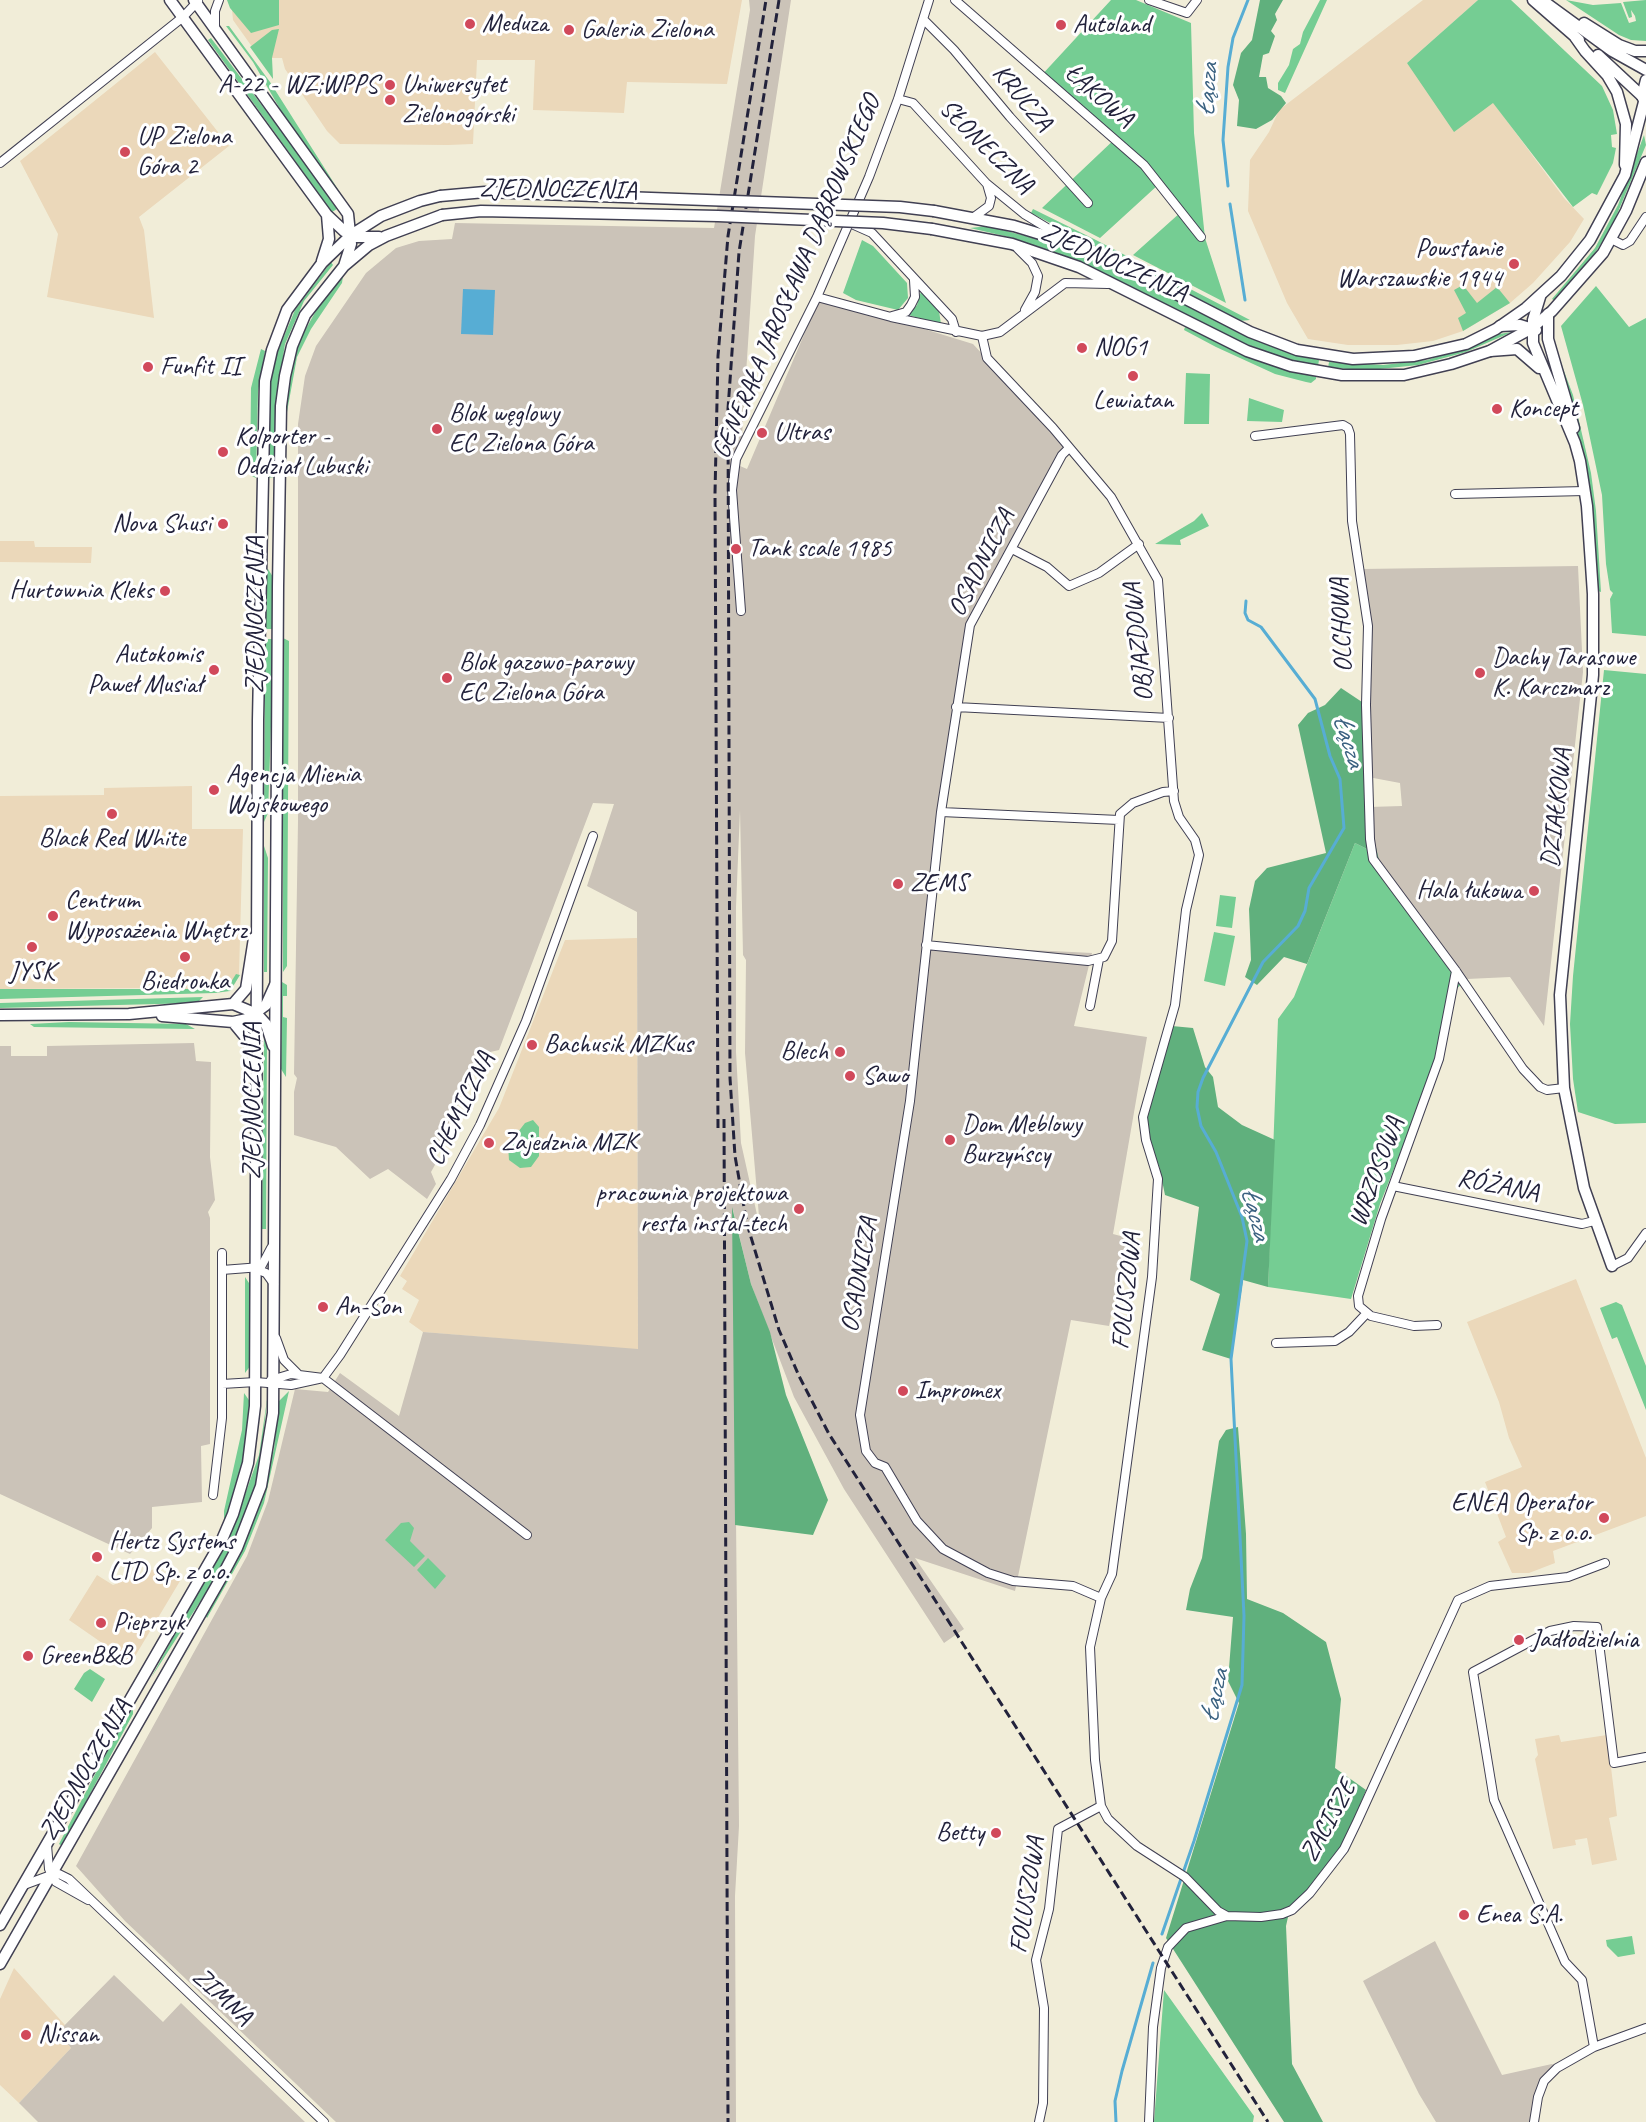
<!DOCTYPE html>
<html>
<head>
<meta charset="utf-8">
<style>
	body { margin:0 }
	canvas { display:block; background:#f1edd8 }
</style>
</head>
<body>
<canvas width="1646" height="2122"></canvas>
<script>
const ctx = document.querySelector('canvas').getContext('2d');
ctx.lineJoin = 'round';
function fillPath(path, color) {
  ctx.fillStyle = color;
  ctx.fill(path, 'evenodd');
}
function poly(rows) {
  const path = new Path2D();
  for (const r of rows) {
    path.moveTo(r[0], r[1]);
    for (let i = 2; i < r.length; i += 2) path.lineTo(r[i], r[i + 1]);
  }
  return path;
}
function trace(path, color, width, dash) {
  ctx.strokeStyle = color;
  ctx.lineWidth = width;
  ctx.lineCap = dash ? 'butt' : 'round';
  ctx.setLineDash(dash || []);
  ctx.stroke(path);
}
function drawText(font, color, halo, rows, align = 'center') {
  ctx.font = font + ' Caveat,sans-serif';
  ctx.lineWidth = 6;
  ctx.setLineDash([]);
  ctx.textBaseline = 'middle';
  ctx.strokeStyle = halo;
  ctx.fillStyle = color;
  for (const [text, x, y, turn = 0] of rows) {
    ctx.save();
    ctx.translate(x, y);
    ctx.rotate((+turn || 0) * Math.PI / 180);
    ctx.textAlign = isNaN(turn) ? turn : align;
    if (halo) ctx.strokeText(text, 0, 0);
    ctx.fillText(text, 0, 0);
    ctx.restore();
  }
}
const built = poly([
	[231,0,742,0,727,84,627,82,624,113,533,110,535,60,477,60,473,144,448,145,340,144,327,131,285,69,282,58,260,58,233,20],
	[1423,0,1478,0,1407,63,1493,102,1564,198,1584,219,1570,242,1533,283,1510,303,1463,331,1433,341,1397,345,1348,345,1308,339,1287,303,1248,211,1250,160,1269,132,1279,110],
	[155,52,229,146,139,217,144,230,154,318,47,297,58,234,20,161],
	[0,541,34,541,35,547,92,547,91,563,0,562],
	[192,786,192,829,243,829,239,974,235,984,221,991,159,988,0,989,0,796,104,795,104,788],
	[637,938,638,1350,423,1332,409,1322,419,1300,402,1289,407,1281,400,1276,499,1108,565,940],
	[1576,1279,1646,1458,1646,1516,1553,1551,1555,1563,1529,1573,1512,1573,1498,1542,1506,1537,1485,1482,1522,1467,1509,1438,1499,1402,1467,1322],
	[157,1568,180,1581,131,1663,69,1620,97,1575,113,1585],
	[1559,1735,1561,1742,1607,1735,1617,1816,1609,1818,1617,1860,1592,1865,1587,1838,1575,1840,1576,1845,1553,1849,1535,1759,1538,1755,1535,1739],
	[14,1968,65,2025,58,2033,71,2048,19,2103,0,2085,0,1999]
]);
const industrial = poly([
	[749,0,791,0,755,236,740,466,747,469,820,297,973,344,1068,447,971,624,947,761,929,945,1092,953,1074,1026,1147,1037,1113,1234,1128,1238,1109,1326,1071,1320,1015,1591,915,1558,964,1629,944,1643,844,1489,794,1397,751,1284,733,1210,739,1826,735,1896,736,2122,336,2122,125,1921,76,1866,247,1556,268,1501,295,1389,328,1392,340,1373,399,1416,423,1332,638,1349,637,912,587,886,614,804,593,803,499,1050,486,1053,432,1155,436,1163,431,1172,436,1184,427,1199,388,1169,370,1179,336,1147,294,1135,294,1092,297,1078,294,1074,298,821,298,424,305,376,316,346,366,273,396,248,419,241,452,239,455,223,714,228,750,10],
	[740,810,743,955,746,960,745,1053,760,1228,741,1143,736,1052,736,907],
	[1578,566,1583,672,1544,1026,1510,977,1467,979,1373,859,1369,807,1402,806,1400,783,1368,777,1361,569],
	[194,1043,196,1061,211,1062,210,1157,215,1200,208,1212,210,1218,210,1444,201,1446,202,1502,152,1507,152,1528,130,1554,0,1494,0,1046,11,1046,11,1056,47,1056,47,1046],
	[1435,1941,1502,2075,1552,2064,1557,2067,1543,2085,1534,2122,1436,2122,1419,2094,1363,1981],
	[114,1975,163,2022,181,2003,305,2122,38,2122,19,2103,71,2048,58,2032]
]);
const green = poly([
	[227,0,279,0,279,25,251,33,230,8],
	[1111,0,1136,0,1191,23,1194,133,1205,238,1226,303,1133,255,1181,212,1158,185,1100,238,1042,208,1118,136,1039,78],
	[1320,0,1327,0,1285,93,1278,90,1278,83,1289,65,1293,49,1300,44,1303,32],
	[1478,0,1511,0,1602,86,1613,110,1617,134,1611,135,1612,147,1616,148,1613,163,1597,195,1592,193,1573,207,1493,103,1454,132,1407,63],
	[1566,0,1593,5,1621,3,1629,23,1636,21,1635,16,1631,10,1632,17,1629,18,1623,2,1646,0,1646,41,1631,40,1619,35],
	[226,26,229,26,270,82,346,202,288,123,253,62],
	[279,29,272,58,273,79,250,47,272,30],
	[211,38,291,144,337,209,332,212,208,40],
	[1644,135,1646,145,1610,231,1585,267,1555,301,1552,299,1595,248,1618,205],
	[1033,209,1094,239,1250,320,1239,321,1176,288,1031,213],
	[988,226,1059,245,1107,264,1246,336,1291,354,1319,360,1318,366,1293,361,1243,343,1077,260,1013,238,970,228],
	[862,240,873,246,907,283,908,298,898,310,856,300,843,293],
	[331,262,333,265,304,301,285,344,276,402,275,477,266,478,269,388,275,358,295,310],
	[343,276,342,283,311,329,297,357,285,423,285,404,298,343,317,309],
	[1463,285,1477,303,1497,287,1510,303,1463,331,1458,318,1466,313,1454,290],
	[1596,286,1629,327,1646,318,1646,636,1612,633,1610,599,1613,593,1610,590,1606,564,1602,495,1583,405,1561,326],
	[921,291,939,311,941,324,908,315,917,305],
	[1185,327,1250,358,1316,377,1316,379,1311,383,1306,382,1275,374,1216,347,1184,330],
	[1512,332,1466,352,1418,365,1370,370,1328,368,1329,362,1383,365,1427,360,1464,349,1499,334],
	[261,349,265,351,258,392,256,478,250,475,251,388],
	[1559,358,1573,395,1591,473,1596,511,1601,592,1598,591,1591,493],
	[1186,373,1210,374,1209,424,1184,424],
	[1249,398,1284,410,1282,422,1247,421],
	[1202,513,1209,526,1180,540,1181,545,1155,544,1194,521],
	[268,569,273,577,274,629,265,629,265,571],
	[283,638,289,641,287,966,283,972],
	[265,639,274,639,268,813,264,822],
	[1604,670,1646,674,1646,1123,1615,1124,1578,1112,1573,1079,1570,1024,1573,976],
	[1355,843,1369,850,1467,979,1451,994,1429,1080,1380,1204,1351,1299,1268,1287,1278,1019,1294,997],
	[264,846,268,858,267,972,264,972],
	[1220,895,1236,897,1232,928,1216,926],
	[1214,932,1235,936,1225,986,1204,981],
	[236,974,240,975,230,991,215,993,0,999,0,989,216,989,217,986,231,982],
	[282,982,287,985,287,996,283,996,283,1017,287,1018,286,1077,281,1069],
	[203,997,197,1003,0,1008,0,1003],
	[69,1022,186,1024,195,1029,34,1027,30,1024],
	[264,1032,267,1039,266,1229,262,1229],
	[533,1120,539,1127,539,1156,531,1167,520,1168,509,1160,508,1145,525,1123],
	[245,1277,251,1286,251,1365,245,1373],
	[1616,1302,1622,1305,1646,1366,1646,1410,1617,1337,1612,1339,1600,1308],
	[289,1391,264,1503,245,1551,207,1618,205,1615,239,1556,259,1508,274,1449,279,1401],
	[244,1393,251,1403,243,1463,224,1523,224,1511,242,1430],
	[268,1393,259,1473,242,1525,223,1566,151,1678,235,1523,259,1455],
	[409,1522,414,1528,410,1541,425,1556,414,1567,385,1540,401,1523],
	[428,1558,446,1576,435,1589,417,1570],
	[90,1669,105,1679,92,1702,74,1689,84,1673],
	[133,1707,133,1714,62,1846,59,1844,105,1755],
	[1632,1936,1635,1954,1618,1957,1607,1946,1606,1940],
	[1164,1990,1254,2116,1253,2122,1154,2122]
]);
const forest = poly([
	[1260,0,1283,0,1275,14,1277,20,1271,31,1275,36,1269,53,1263,55,1259,77,1266,77,1268,88,1281,96,1286,103,1272,120,1256,129,1237,126,1239,100,1233,85,1241,53,1252,40],
	[1341,688,1365,704,1369,819,1380,864,1369,850,1355,843,1307,964,1284,957,1257,985,1245,977,1251,960,1249,909,1255,881,1267,868,1326,853,1298,725,1308,713,1325,705],
	[1172,1026,1193,1028,1205,1067,1213,1077,1218,1107,1242,1125,1275,1140,1268,1287,1243,1280,1231,1359,1202,1350,1220,1294,1190,1280,1199,1207,1165,1195,1159,1166,1148,1143,1146,1126,1148,1104],
	[732,1207,751,1284,770,1332,786,1395,828,1500,813,1535,735,1525],
	[1238,1427,1246,1534,1247,1599,1283,1613,1326,1642,1341,1699,1335,1768,1366,1790,1350,1830,1334,1858,1313,1886,1290,1908,1286,1926,1292,2064,1323,2122,1284,2122,1166,1938,1239,1703,1228,1681,1233,1617,1186,1610,1190,1589,1202,1558,1219,1441,1226,1430]
]);
const water = poly([
	[463,289,495,290,493,335,461,334]
]);
const stream = poly([
	[1228,186,1223,140,1228,67,1233,38,1248,0],
	[1230,204,1245,300],
	[1162,1934,1194,1841,1242,1685,1244,1616,1231,1359,1247,1241,1242,1217,1216,1152,1201,1126,1197,1107,1198,1092,1203,1078,1263,962,1298,926,1305,911,1309,888,1344,828,1340,779,1330,756,1315,699,1261,627,1248,620,1245,613,1246,601],
	[1116,2122,1115,2101,1122,2071,1153,1963]
]);
const minor = poly([
	[955,0,1144,165,1201,237],
	[1149,0,1187,13,1197,0],
	[924,20,954,50,1010,117,1088,203],
	[215,29,215,11,219,0],
	[898,99,913,103,986,183,1024,214,1062,237],
	[0,163,183,17,198,1],
	[974,217,989,206,991,198,987,184],
	[854,225,872,233,952,319,956,332],
	[1611,239,1623,245,1630,241,1646,217],
	[1018,249,1032,263,1038,276,1035,292,1025,310],
	[817,297,891,317,982,336,1000,332,1065,283,1108,284],
	[892,316,906,312,911,305,915,297,914,280],
	[982,336,987,358,1053,428,1111,497,1158,580,1174,801,1179,817,1195,840,1199,855,1186,910,1175,1005,1143,1117,1146,1140,1158,1179,1152,1277,1112,1574,1101,1598,1090,1647,1095,1760,1101,1806,1108,1819,1137,1846,1185,1877,1218,1911,1227,1916],
	[1255,436,1343,425,1348,428,1350,434,1352,521,1368,626,1366,705,1370,839,1373,859,1456,971,1523,1069,1540,1087,1547,1090,1564,1088],
	[1069,448,1062,455,970,625,941,812,910,1101,860,1415,866,1451,875,1463,885,1467,917,1521,943,1549,988,1573,1013,1581,1073,1586,1101,1598],
	[1455,494,1585,491],
	[1012,549,1047,567,1069,586,1099,573,1139,544],
	[741,611,732,490,736,459,817,297,869,177,898,99,929,0],
	[956,707,1169,718],
	[941,812,1119,820],
	[926,945,1088,961,1104,957,1112,941,1120,814,1133,803,1163,792,1174,791],
	[1090,1006,1099,959],
	[1393,1186,1582,1224,1594,1221],
	[1612,1266,1628,1258,1646,1233],
	[256,1269,266,1273,274,1284],
	[222,1270,261,1267,271,1248],
	[1437,1325,1414,1326,1371,1316,1359,1306,1358,1296,1381,1219,1439,1059,1456,971],
	[276,1338,284,1360,298,1374],
	[1276,1343,1335,1341,1349,1332,1366,1314],
	[271,1380,291,1374,323,1378,527,1535],
	[222,1384,256,1382,291,1385,323,1378,340,1355,451,1179,480,1125,526,1021,593,836],
	[213,1495,222,1418,222,1253],
	[47,1845,49,1869,56,1882,88,1900],
	[24,1885,51,1875,59,1874,69,1879,324,2122],
	[1594,2047,1582,1980,1565,1962,1494,1800,1473,1672,1550,1631,1574,1626,1597,1627,1614,1763,1646,1757],
	[1039,2122,1043,2103,1044,2008,1036,1960,1049,1909,1058,1829,1101,1806],
	[1149,2122,1153,2027,1161,1968,1168,1947,1186,1928,1227,1916,1261,1917,1282,1914,1292,1910,1310,1893,1344,1849,1357,1822,1458,1600,1490,1586,1568,1577,1605,1563],
	[1534,2122,1538,2097,1544,2081,1557,2068,1594,2047,1646,2028]
]);
const tertiary = poly([
	[1533,0,1579,40],
	[1542,0,1612,51,1646,70],
	[1584,23,1619,45,1635,51,1646,51],
	[1575,37,1585,51,1607,75,1617,92,1626,124,1625,165],
	[1598,55,1642,96],
	[1540,297,1533,320,1533,343,1575,443,1580,461,1587,506,1593,594,1593,675,1560,995,1564,1088,1584,1188,1612,1266],
	[1548,314,1548,339,1574,428],
	[1500,326,1520,325,1536,330],
	[1490,351,1517,349,1539,368],
	[233,1004,246,989,254,938],
	[0,1015,129,1014,233,1004,257,1014,266,1024,273,1046],
	[162,1016,233,1022,247,1019,266,1005,275,985],
	[233,1022,247,1039,256,1060]
]);
const secondary = poly([
	[170,0,327,215,344,231,355,237,379,237],
	[194,0,348,214,351,244,344,266],
	[1646,80,1642,96,1646,105],
	[934,211,1014,226,1076,245,1116,263,1250,332,1297,350,1353,359,1414,356,1466,344,1496,329,1526,308,1561,276,1590,240,1625,175,1644,102],
	[932,229,1012,244,1079,267,1247,351,1291,366,1342,375,1404,375,1451,364,1490,351,1532,328,1552,311,1603,253,1626,211,1646,162],
	[322,261,329,239,327,215],
	[0,1925,221,1542,233,1514,248,1463,255,1406,258,720,265,381,272,350,287,310,322,263,351,235,381,216,420,201,440,196],
	[0,1964,221,1578,237,1548,261,1486,273,1413,278,586,281,406,285,376,292,346,305,315,344,266,369,245,386,236,442,215]
]);
const rail = poly([
	[779,0,739,252,728,409,730,1078,735,1156,747,1224,779,1330,799,1376,829,1434,1268,2122],
	[724,1119,728,2122],
	[718,1128,715,493,718,356,728,236,766,0]
]);
const secondaryBridge = poly([
	[440,196,485,192,900,207,934,211],
	[442,215,481,211,718,216,883,223,932,229]
]);
const markers = [
	[470,24,6,"#d1495b"],
	[1061,25,6,"#d1495b"],
	[569,30,6,"#d1495b"],
	[390,85,6,"#d1495b"],
	[390,100,6,"#d1495b"],
	[125,152,6,"#d1495b"],
	[1514,264,6,"#d1495b"],
	[1082,348,6,"#d1495b"],
	[148,367,6,"#d1495b"],
	[1133,376,6,"#d1495b"],
	[1497,409,6,"#d1495b"],
	[437,429,6,"#d1495b"],
	[762,433,6,"#d1495b"],
	[223,452,6,"#d1495b"],
	[223,524,6,"#d1495b"],
	[736,549,6,"#d1495b"],
	[165,591,6,"#d1495b"],
	[214,670,6,"#d1495b"],
	[1480,673,6,"#d1495b"],
	[447,678,6,"#d1495b"],
	[214,790,6,"#d1495b"],
	[112,814,6,"#d1495b"],
	[898,884,6,"#d1495b"],
	[1534,891,6,"#d1495b"],
	[53,916,6,"#d1495b"],
	[32,947,6,"#d1495b"],
	[185,957,6,"#d1495b"],
	[532,1045,6,"#d1495b"],
	[840,1052,6,"#d1495b"],
	[850,1076,6,"#d1495b"],
	[950,1140,6,"#d1495b"],
	[489,1143,6,"#d1495b"],
	[799,1209,6,"#d1495b"],
	[323,1307,6,"#d1495b"],
	[903,1391,6,"#d1495b"],
	[1604,1518,6,"#d1495b"],
	[97,1557,6,"#d1495b"],
	[101,1623,6,"#d1495b"],
	[1519,1640,6,"#d1495b"],
	[28,1656,6,"#d1495b"],
	[996,1833,6,"#d1495b"],
	[1464,1915,6,"#d1495b"],
	[26,2035,6,"#d1495b"]
];
const poiNames = [
	["Meduza",482,24],
	["Autoland",1073,25],
	["Galeria Zielona",581,30],
	["A-22 - WZ;WPPS",378,85,"right"],
	["Uniwersytet",402,85],
	["Zielonogórski",402,115],
	["UP Zielona",137,137],
	["Góra 2",137,167],
	["Powstanie",1502,249,"right"],
	["Warszawskie 1944",1502,279,"right"],
	["NOG1",1094,348],
	["Funfit II",160,367],
	["Lewiatan",1133,401,"center"],
	["Koncept",1509,409],
	["Blok węglowy",449,414],
	["EC Zielona Góra",449,444],
	["Ultras",774,433],
	["Kolporter -",235,437],
	["Oddział Lubuski",235,467],
	["Nova Shusi",211,524,"right"],
	["Tank scale 1985",748,549],
	["Hurtownia Kleks",153,591,"right"],
	["Autokomis",202,655,"right"],
	["Paweł Musiał",202,685,"right"],
	["Dachy Tarasowe",1492,658],
	["K. Karczmarz",1492,688],
	["Blok gazowo-parowy",459,663],
	["EC Zielona Góra",459,693],
	["Agencja Mienia",226,775],
	["Wojskowego",226,805],
	["Black Red White",112,839,"center"],
	["ZEMS",910,884],
	["Hala łukowa",1522,891,"right"],
	["Centrum",65,901],
	["Wyposażenia Wnętrz",65,931],
	["JYSK",32,972,"center"],
	["Biedronka",185,982,"center"],
	["Bachusik MZKus",544,1045],
	["Blech",828,1052,"right"],
	["Sawo",862,1076],
	["Dom Meblowy",962,1125],
	["Burzyńscy",962,1155],
	["Zajedznia MZK",501,1143],
	["pracownia projektowa",787,1194,"right"],
	["resta instal-tech",787,1224,"right"],
	["An-Son",335,1307],
	["Impromex",915,1391],
	["ENEA Operator",1592,1503,"right"],
	["Sp. z o.o.",1592,1533,"right"],
	["Hertz Systems",109,1542],
	["LTD Sp. z o.o.",109,1572],
	["Pieprzyk",113,1623],
	["Jadłodzielnia",1531,1640],
	["GreenB&B",40,1656],
	["Betty",984,1833,"right"],
	["Enea S.A.",1476,1915],
	["Nissan",38,2035]
];
const streetNames = [
	["ŁĄKOWA",1099,96,41],
	["KRUCZA",1022,98,50],
	["SŁONECZNA",986,147,45],
	["ZJEDNOCZENIA",558,190,1],
	["ZJEDNOCZENIA",1114,263,24],
	["GENERAŁA JAROSŁAWA DĄBROWSKIEGO",797,277,-67],
	["OSADNICZA",982,563,-63],
	["ZJEDNOCZENIA",256,615,-90],
	["OLCHOWA",1342,625,-93],
	["OBJAZDOWA",1139,642,-96],
	["DZIAŁKOWA",1557,808,-84],
	["ZJEDNOCZENIA",253,1101,-90],
	["CHEMICZNA",461,1109,-64],
	["WRZOSOWA",1377,1172,-70],
	["RÓŻANA",1498,1186,11],
	["OSADNICZA",860,1275,-80],
	["FOLUSZOWA",1127,1291,-84],
	["ZJEDNOCZENIA",86,1770,-60],
	["ZACISZE",1329,1821,-61],
	["FOLUSZOWA",1028,1895,-81],
	["ZIMNA",222,1997,43]
];
const waterNames = [
	["Łącza",1208,90,-85],
	["Łącza",1348,741,73],
	["Łącza",1255,1214,76],
	["Łącza",1215,1696,-77]
];
fillPath(built, '#ebd8ba');
fillPath(industrial, '#cbc3b8');
fillPath(green, '#75cd93');
fillPath(forest, '#60b07d');
fillPath(water, '#57add4');
trace(stream, '#57add4', 3);
trace(minor, '#414053', 10);
trace(tertiary, '#414053', 13);
trace(secondary, '#414053', 13);
trace(minor, '#fff', 8);
trace(tertiary, '#fff', 10);
trace(secondary, '#fff', 10);
trace(rail, '#22223b', 3, [9, 4.5]);
trace(secondaryBridge, '#414053', 13, []);
trace(secondaryBridge, '#fff', 10);
for (const [x, y, r, color] of markers) {
  const dot = new Path2D();
  dot.arc(x, y, r, 0, 2 * Math.PI);
  ctx.fillStyle = color;
  ctx.fill(dot);
  trace(dot, '#fff', 2);
}
drawText('26px', '#22223b', '#fff', poiNames, 'left');
drawText('26px', '#22223b', '#fff', streetNames);
drawText('italic 27px', '#3a6180', '#fff', waterNames);
</script>
</body>
</html>
